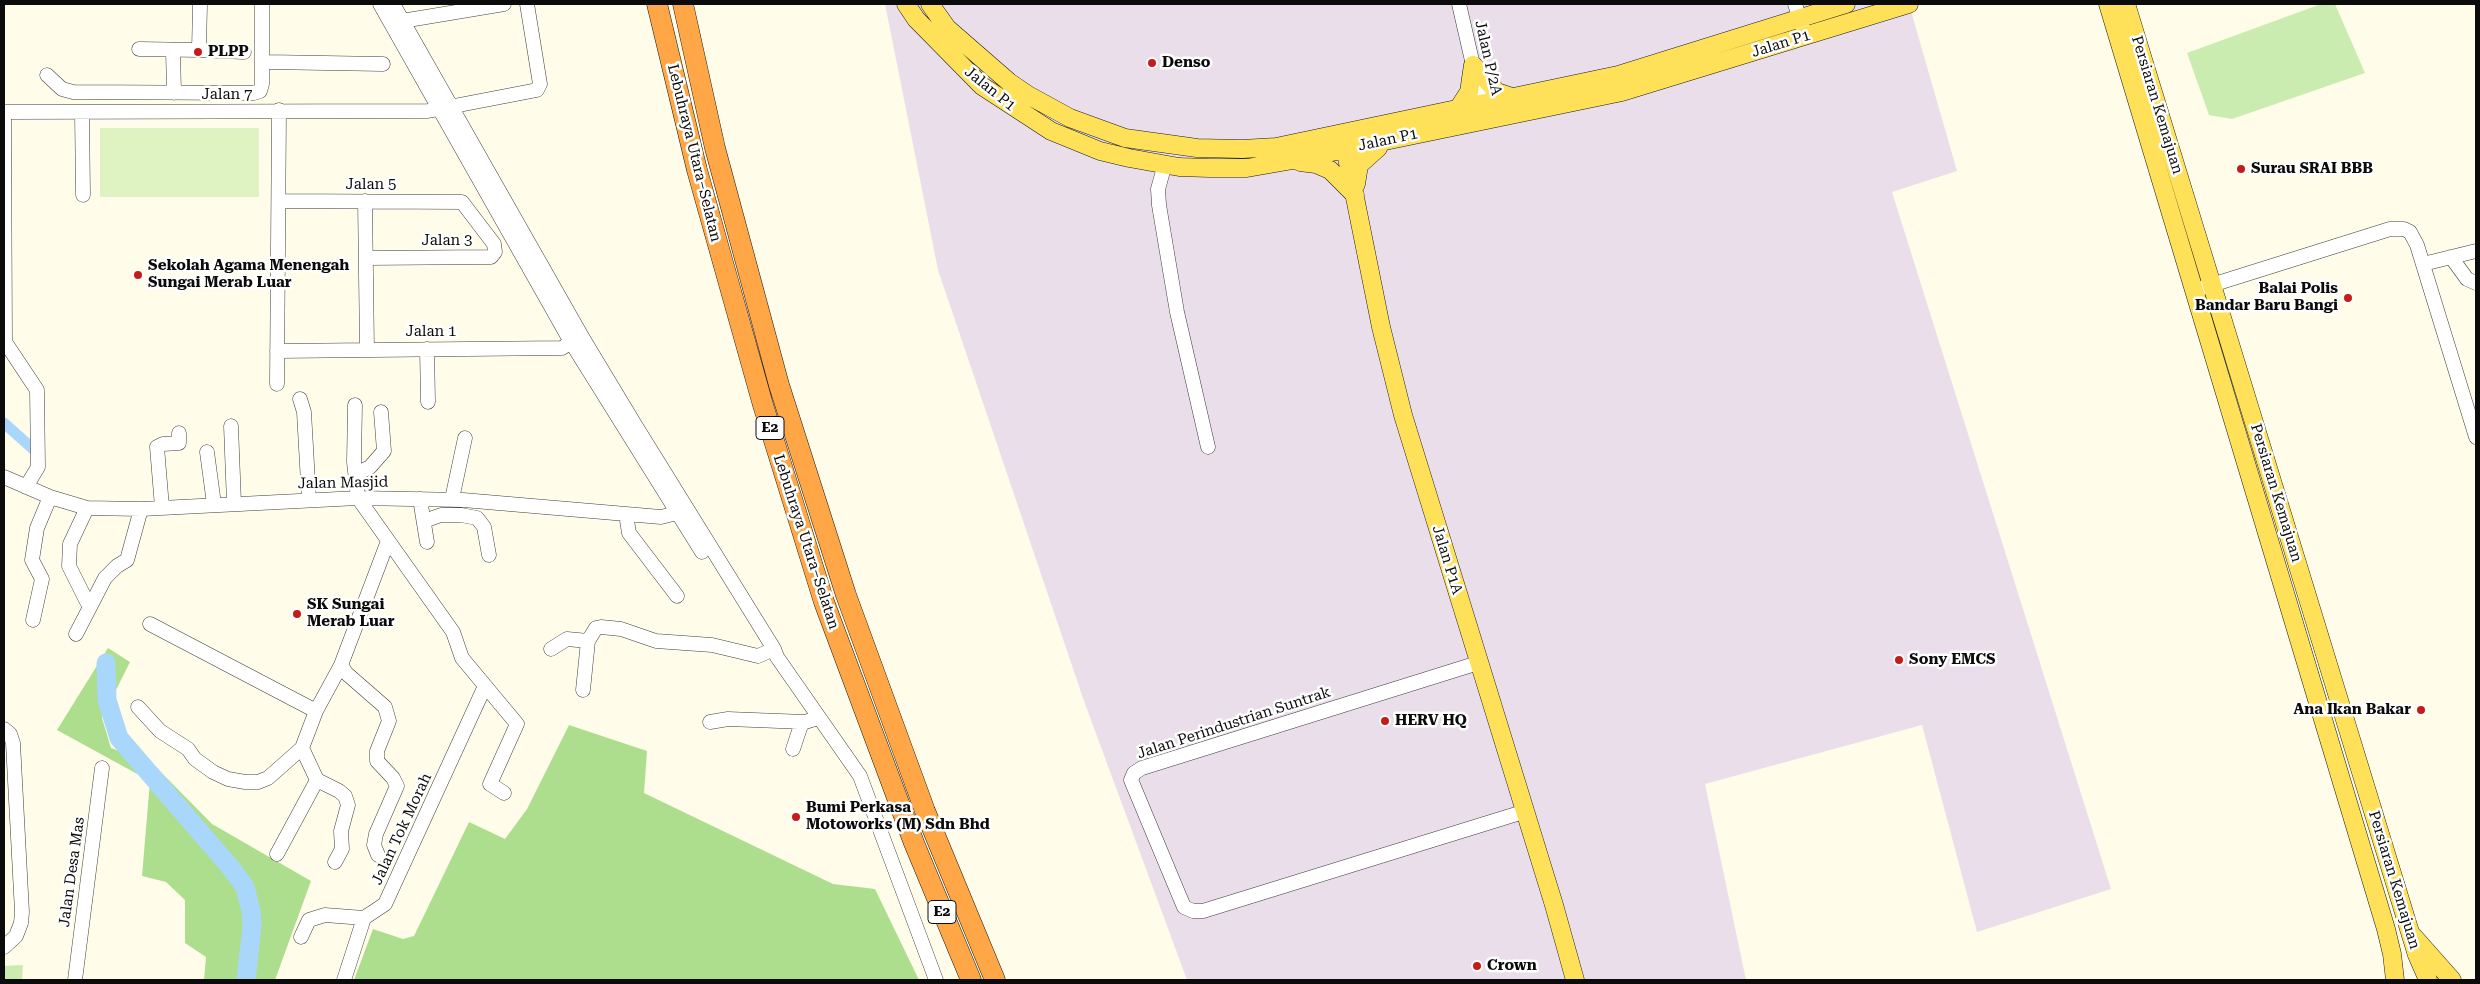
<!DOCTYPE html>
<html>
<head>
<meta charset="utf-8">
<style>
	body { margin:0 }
	#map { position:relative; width:2480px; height:984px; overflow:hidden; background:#fffce9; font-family:"Roboto Serif",serif }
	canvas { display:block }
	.frame { position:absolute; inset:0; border:5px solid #0b0b0b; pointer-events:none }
</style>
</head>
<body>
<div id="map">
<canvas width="2480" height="984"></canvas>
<div class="frame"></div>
</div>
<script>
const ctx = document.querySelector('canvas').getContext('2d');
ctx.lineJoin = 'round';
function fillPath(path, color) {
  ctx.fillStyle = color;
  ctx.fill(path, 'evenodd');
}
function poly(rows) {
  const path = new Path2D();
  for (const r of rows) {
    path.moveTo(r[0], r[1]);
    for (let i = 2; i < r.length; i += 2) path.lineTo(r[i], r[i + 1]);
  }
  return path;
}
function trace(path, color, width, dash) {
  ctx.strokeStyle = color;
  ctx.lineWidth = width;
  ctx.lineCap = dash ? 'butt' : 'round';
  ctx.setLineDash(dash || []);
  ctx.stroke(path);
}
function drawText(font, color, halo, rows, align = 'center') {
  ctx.font = font + ' "Roboto Serif",serif';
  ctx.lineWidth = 5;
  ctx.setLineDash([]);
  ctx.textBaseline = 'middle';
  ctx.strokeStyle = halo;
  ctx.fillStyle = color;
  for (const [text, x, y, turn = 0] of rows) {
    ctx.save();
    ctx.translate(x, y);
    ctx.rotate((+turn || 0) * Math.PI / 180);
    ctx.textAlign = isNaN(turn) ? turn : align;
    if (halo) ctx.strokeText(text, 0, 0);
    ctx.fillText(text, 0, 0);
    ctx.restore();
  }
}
const industrial = poly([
	[885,4,1909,4,1957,171,1892,192,2111,889,1977,932,1922,725,1705,784,1746,980,1187,980,1084,701,938,270]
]);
const green = poly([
	[2321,4,2335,4,2365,73,2232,119,2209,115,2187,53],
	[23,965,22,980,4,980,4,966]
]);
const forest = poly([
	[108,648,130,662,102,718,111,748,152,763,212,824,311,881,275,980,204,980,206,957,185,943,185,900,166,882,142,876,150,781,57,730],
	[569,725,647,751,644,793,833,884,875,889,919,980,354,980,373,929,403,939,414,936,469,822,505,839,527,809]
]);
const pitch = poly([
	[100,128,259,128,259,197,100,197]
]);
const canal = poly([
	[4,423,33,449]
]);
const river = poly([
	[106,663,107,700,119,738,231,868,245,887,251,911,252,926,246,980]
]);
const minor = poly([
	[200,4,199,50,244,52],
	[262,4,262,59,267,62,383,64],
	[380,4,571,342,702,552],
	[393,4,581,335,634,423,774,649,777,657,860,776,936,980],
	[1459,4,1484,113],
	[1795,4,1802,26],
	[402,21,504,4],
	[139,49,199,50],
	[173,50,174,93],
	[47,75,62,89,73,92,254,93,260,91,262,84,262,59],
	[4,112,428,111,537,90,540,84,527,4],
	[4,112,5,342,37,390,38,467,26,487],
	[82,112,83,195],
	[1165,164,1158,189,1159,205,1177,312,1208,447],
	[279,201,462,202,494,244,495,252,491,257,366,258],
	[365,201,367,349],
	[2451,257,2467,279,2476,283],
	[2423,264,2476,251],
	[2202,288,2390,229,2404,229,2410,232,2417,245,2476,437],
	[427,349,428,402],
	[277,351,562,348,578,337],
	[277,384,279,110],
	[300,399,304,412,309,500],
	[355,405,354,462,358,498,453,632,462,658,517,724,490,784,504,793],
	[231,426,234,503],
	[207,452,214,504],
	[356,474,370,467,384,451,381,412],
	[4,477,50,497,87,508,141,509,358,498,463,500,661,517,685,511],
	[420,499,427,542],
	[452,499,465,438],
	[162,507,157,447,163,444,179,443,179,433],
	[87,508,70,544,69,566,87,602],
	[626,514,629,533,677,596],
	[424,521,441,515,461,515,477,518,484,527,489,555],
	[33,620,42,579,32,560,37,528,50,497],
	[150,624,316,711],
	[76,634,105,578,117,566,127,560,141,509],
	[551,649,567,639,588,641],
	[1478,663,1142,768,1134,773,1131,780,1184,907,1193,911,1203,911,1523,812],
	[341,665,346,673,385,707,389,721,377,751,377,761,393,778,397,786,376,834,374,845,378,855],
	[583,690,588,641,596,628,601,627,621,629,656,641,712,645,758,656,774,649],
	[138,707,160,731,188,749,195,759,213,772,228,779,245,782,258,782,268,778,302,748,316,711,341,665,388,541],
	[710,722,728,719,805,722,818,718],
	[4,729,10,734,13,743,22,912,21,923,16,936,4,947],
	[302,748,317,780,339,791,345,796,348,805,341,831,342,849,335,862],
	[793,749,802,722],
	[277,854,317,780],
	[301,937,309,920,325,915,364,918],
	[75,980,102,768],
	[344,980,364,918,385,904,485,686]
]);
const major = poly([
	[906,4,916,19,982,86,1051,131,1100,151,1129,158,1179,167,1209,168,1247,168,1293,160,1622,92,1909,4],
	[930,4,947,28,1009,82,1028,95,1070,118,1125,138,1197,148,1242,149,1276,147,1618,75,1846,4],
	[2108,4,2386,929,2392,954,2395,980],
	[2126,4,2417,955,2428,980],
	[1473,65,1497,92,1512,97],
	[1458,109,1469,92,1473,65],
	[1343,138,1381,327,1403,415,1554,905,1575,980],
	[1300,162,1316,164,1330,170,1355,195],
	[1356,184,1359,165,1378,148,1381,141],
	[2413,936,2452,980]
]);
const highway = poly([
	[657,4,697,170,763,405,824,602,914,843,971,980],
	[683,4,715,148,779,385,846,595,925,811,995,980]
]);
const markers = [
	[198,52,5,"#c51c19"],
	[1152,63,5,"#c51c19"],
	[2241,169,5,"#c51c19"],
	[138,275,5,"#c51c19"],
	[2348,298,5,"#c51c19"],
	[297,614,5,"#c51c19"],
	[1899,660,5,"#c51c19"],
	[2421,710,5,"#c51c19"],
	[1385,721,5,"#c51c19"],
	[796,817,5,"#c51c19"],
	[1477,966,5,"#c51c19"]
];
const shields = [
	[770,428,28],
	[942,912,28]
];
const shieldNames = [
	["E2",770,428],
	["E2",942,912]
];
const streetNames = [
	["Jalan P1",1781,44,-17],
	["Jalan P/2A",1488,58,77],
	["Jalan P1",990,89,39],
	["Jalan 7",227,95],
	["Persiaran Kemajuan",2157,105,73],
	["Jalan P1",1388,140,-12],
	["Lebuhraya Utara–Selatan",694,153,76],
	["Jalan 5",371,185],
	["Jalan 3",447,241],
	["Jalan 1",431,332],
	["Jalan Masjid",343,483,-1],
	["Persiaran Kemajuan",2276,493,73],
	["Lebuhraya Utara–Selatan",806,542,72],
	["Jalan P1A",1447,560,73],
	["Jalan Perindustrian Suntrak",1234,723,-18],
	["Jalan Tok Morah",402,829,-65],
	["Jalan Desa Mas",72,872,-82],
	["Persiaran Kemajuan",2394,880,73]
];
const poiNames = [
	["PLPP",208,52],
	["Denso",1162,63],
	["Surau SRAI BBB",2251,169],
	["Sekolah Agama Menengah",148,266],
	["Sungai Merab Luar",148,283],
	["Balai Polis",2338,289,"right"],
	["Bandar Baru Bangi",2338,306,"right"],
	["SK Sungai",307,605],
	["Merab Luar",307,622],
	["Sony EMCS",1909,660],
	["Ana Ikan Bakar",2411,710,"right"],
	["HERV HQ",1395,721],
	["Bumi Perkasa",806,808],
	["Motoworks (M) Sdn Bhd",806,825],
	["Crown",1487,966]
];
fillPath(industrial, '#ebdeeb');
fillPath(green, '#cbecb0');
fillPath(forest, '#adde8e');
fillPath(pitch, '#dff2c2');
trace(canal, '#a9d7fb', 11);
trace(river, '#a9d7fb', 19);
trace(minor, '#3e3e3e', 15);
trace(major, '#1c1c1c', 19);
trace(highway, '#1c1c1c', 21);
trace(minor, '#fff', 14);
trace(major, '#ffe159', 18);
trace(highway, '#ffa747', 20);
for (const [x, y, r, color] of markers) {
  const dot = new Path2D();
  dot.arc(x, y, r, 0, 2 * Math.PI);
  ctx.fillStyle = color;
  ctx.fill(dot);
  trace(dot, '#fff', 2);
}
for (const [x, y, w] of shields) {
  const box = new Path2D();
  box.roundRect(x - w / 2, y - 11.5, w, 23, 4);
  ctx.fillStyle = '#fff';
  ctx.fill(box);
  trace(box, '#0b0b0b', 1);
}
drawText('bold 14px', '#0b0b0b', null, shieldNames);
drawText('15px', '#0b0b0b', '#fff', streetNames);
drawText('bold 15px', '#0b0b0b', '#fff', poiNames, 'left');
</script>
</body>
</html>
